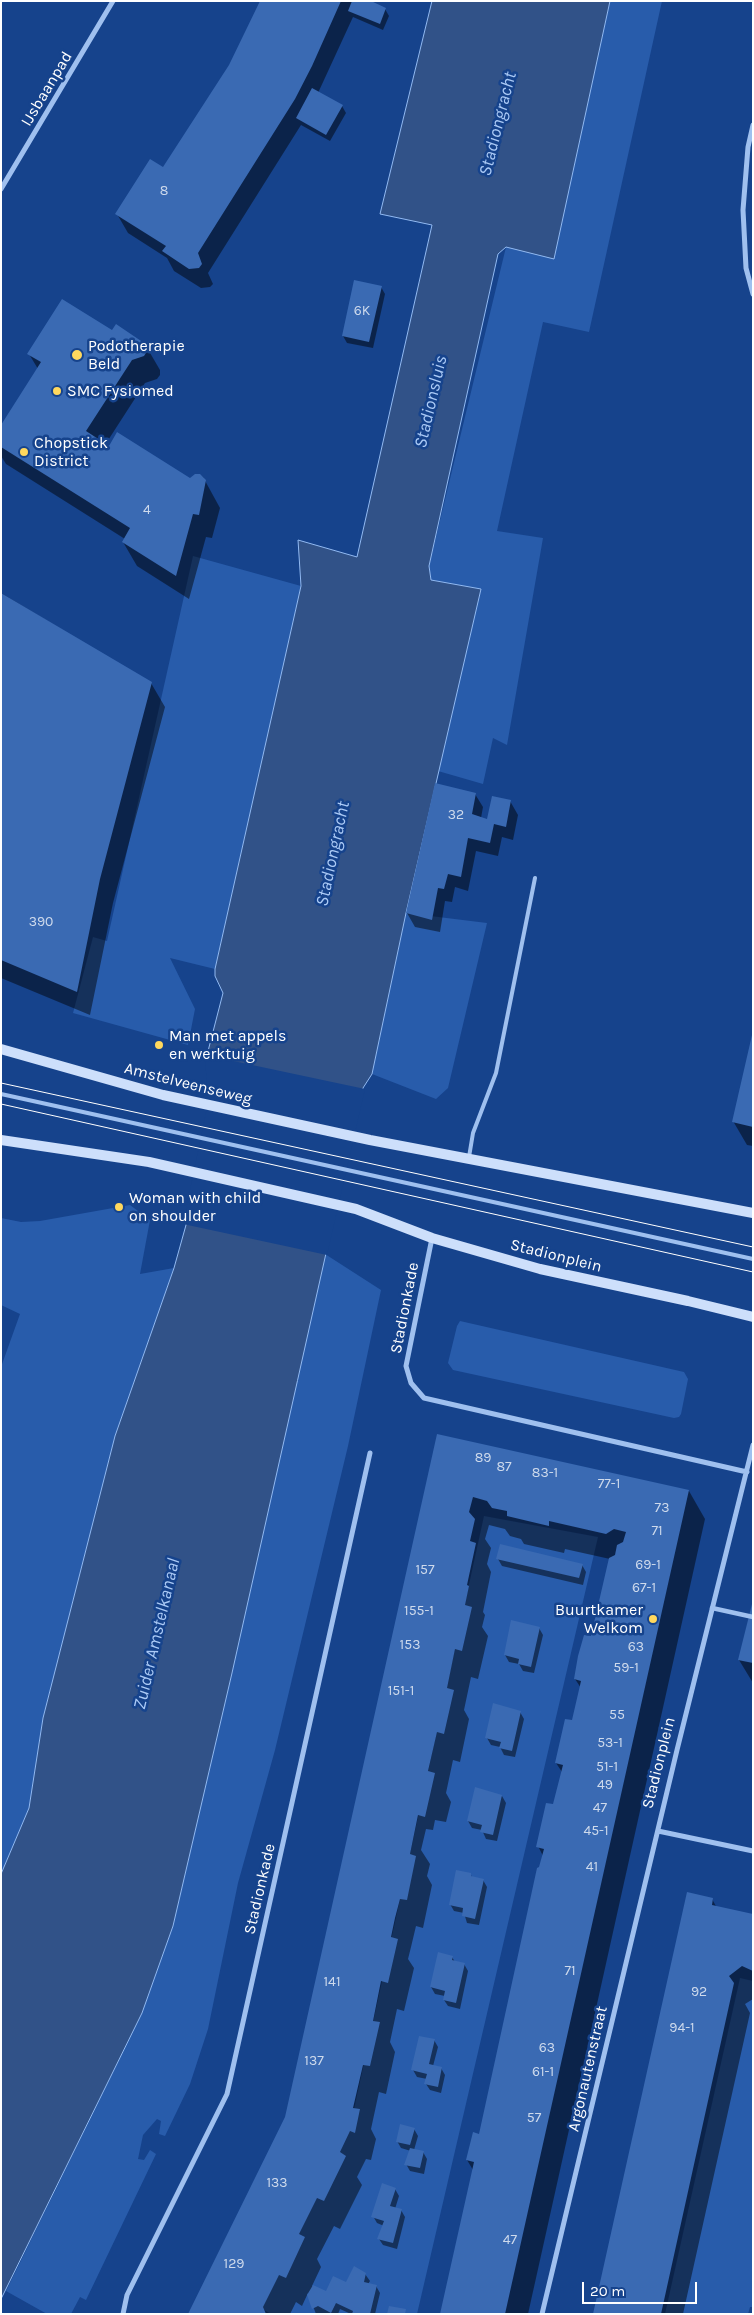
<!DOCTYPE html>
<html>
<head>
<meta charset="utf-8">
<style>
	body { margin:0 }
	#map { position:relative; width:754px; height:2315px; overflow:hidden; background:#16438c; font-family:Karla,sans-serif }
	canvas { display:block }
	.frame { position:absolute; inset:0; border:2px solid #fff; pointer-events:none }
	.scale { position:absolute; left:582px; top:2282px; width:115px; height:22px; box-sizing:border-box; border:2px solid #fff; border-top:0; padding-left:6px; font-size:15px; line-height:18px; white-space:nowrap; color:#fff; -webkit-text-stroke:4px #16438c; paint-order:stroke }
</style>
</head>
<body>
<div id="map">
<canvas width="754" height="2315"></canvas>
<div class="frame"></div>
<div class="scale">20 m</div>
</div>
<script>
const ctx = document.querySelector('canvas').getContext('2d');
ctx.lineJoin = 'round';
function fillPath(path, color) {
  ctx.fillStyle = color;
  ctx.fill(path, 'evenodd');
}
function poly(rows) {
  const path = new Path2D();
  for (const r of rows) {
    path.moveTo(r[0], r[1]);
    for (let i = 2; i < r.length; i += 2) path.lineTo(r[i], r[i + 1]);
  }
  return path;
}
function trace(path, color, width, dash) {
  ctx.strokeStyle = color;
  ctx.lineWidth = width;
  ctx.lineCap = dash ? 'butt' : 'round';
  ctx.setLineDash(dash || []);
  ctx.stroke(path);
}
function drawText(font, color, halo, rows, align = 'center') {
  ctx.font = font + ' Karla,sans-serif';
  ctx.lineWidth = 5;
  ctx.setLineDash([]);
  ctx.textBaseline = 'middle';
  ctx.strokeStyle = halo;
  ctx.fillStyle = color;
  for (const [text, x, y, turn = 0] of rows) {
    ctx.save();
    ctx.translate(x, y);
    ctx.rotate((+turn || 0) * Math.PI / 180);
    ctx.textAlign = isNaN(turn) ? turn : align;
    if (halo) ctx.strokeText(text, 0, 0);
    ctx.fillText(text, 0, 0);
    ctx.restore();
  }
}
const green = poly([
	[610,1,662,1,589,332,543,322,497,531,543,538,507,745,493,738,483,784,438,771,481,589,431,580,429,566,506,247,554,258],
	[193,556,301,586,215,969,170,958,195,1009,188,1045,73,1013,93,937,107,941],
	[406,913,487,923,448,1088,436,1099,372,1074],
	[130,1205,150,1220,140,1274,174,1268,115,1436,43,1718,29,1808,1,1874,1,1367,20,1314,1,1305,1,1218,21,1222,40,1221],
	[325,1254,381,1290,348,1446,275,1750,238,1883,208,2029,190,2084,165,2136,159,2134,161,2121,157,2119,143,2135,138,2159,144,2160,150,2150,156,2154,86,2300,80,2297,71,2314,47,2314,6,2291,142,2013,173,1926,232,1673],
	[460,1321,684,1372,688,1379,681,1414,679,1417,674,1418,453,1370,448,1363,457,1326],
	[484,1516,598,1537,417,2314,271,2314,254,2304,352,2118],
	[740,1978,753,1981,753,2307,750,2307,748,2314,665,2314]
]);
const water = poly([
	[432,1,610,1,554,259,506,247,498,254,429,566,431,580,481,589,406,913,372,1074,363,1088,232,1673,173,1926,142,2013,1,2299,1,1874,29,1808,43,1718,115,1436,174,1268,186,1225,210,1103,207,1055,223,993,215,976,215,969,301,586,298,540,357,557,432,225,380,214,432,1]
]);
const pier = poly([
	[205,1055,365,1089,327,1255,183,1224,208,1103]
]);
const shadow = poly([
	[261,1,367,1,385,9,389,16,383,30,353,17,318,93,342,106,346,113,330,141,301,125,208,273,213,284,210,287,201,288,174,271,167,258,128,233,117,214,164,169,230,66],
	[381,287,385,294,373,348,347,343,343,336],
	[113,332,146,346,160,370,160,375,157,379,145,383,105,445,190,479,196,475,203,477,220,508,212,538,206,537,189,599,137,566,123,542,125,539,6,464,1,456,1,427,38,369,29,354],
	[1,593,151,683,165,707,113,903,90,1015,1,978],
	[475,794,483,807,481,818,488,820,510,801,518,815,513,840,502,837,498,856,476,851,468,891,455,887,452,902,445,901,440,932,415,927,407,913],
	[753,1037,753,1146,747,1145,733,1121],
	[438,1435,689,1491,705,1519,528,2314,441,2314,473,2170,467,2160,480,2135,543,1856,538,1846,554,1805,562,1772,556,1763,573,1721,581,1688,575,1679,592,1637,610,1559,565,1549,564,1553,524,1544,521,1539,510,1536,505,1529,489,1525,485,1539,491,1548,487,1564,491,1572,483,1612,485,1615,482,1627,488,1636,478,1679,471,1677,464,1710,469,1719,460,1762,453,1760,446,1793,451,1802,446,1822,435,1820,433,1830,426,1829,421,1850,430,1864,427,1876,432,1885,423,1928,416,1926,411,1947,408,1959,414,1968,404,2011,397,2009,390,2042,395,2052,386,2094,379,2092,371,2129,376,2139,371,2160,366,2159,357,2177,362,2185,340,2229,334,2226,317,2259,321,2267,312,2286,326,2293,365,2274,370,2281,368,2284,376,2286,380,2293,375,2314,351,2314,340,2309,338,2314,316,2314,308,2293,302,2306,296,2302,290,2314,189,2314,286,2117],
	[498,1559,582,1565,586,1572,583,1585,502,1566],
	[753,1602,753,1683,739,1660],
	[539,1628,543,1635,534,1673,523,1671,519,1664,509,1662,505,1655],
	[520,1712,524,1719,515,1757,504,1755,500,1747,491,1745,487,1738],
	[502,1796,506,1803,497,1841,486,1839,482,1830,472,1828,468,1821],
	[470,1874,473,1878,483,1880,487,1887,479,1925,467,1923,464,1913,454,1911,450,1904],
	[712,1899,717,1908,753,1916,753,1999,745,2004,750,2013,683,2314,595,2314],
	[452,1957,455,1962,464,1964,468,1971,460,2009,448,2006,444,2000,445,1996,435,1994,431,1987],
	[434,2040,438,2047,433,2066,441,2068,445,2075,441,2093,430,2090,426,2084,427,2079,417,2077,413,2070],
	[414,2129,418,2136,414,2150,423,2152,427,2159,424,2174,410,2171,406,2164,411,2151,401,2148,397,2141],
	[395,2189,399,2196,395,2209,401,2210,405,2217,397,2249,383,2245,379,2239,384,2226,377,2223,373,2216]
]);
const building = poly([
	[260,1,341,1,312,66,295,99,198,253,202,264,199,268,189,269,162,251,166,246,115,214,150,159,163,167,229,65],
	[352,1,371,1,386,8,380,24,348,11],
	[312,88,343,105,326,135,296,118],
	[354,280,382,286,369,342,342,336],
	[62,299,112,330,116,324,147,345,147,351,144,356,132,360,86,431,109,446,117,432,190,478,195,474,200,474,206,480,199,515,193,514,176,576,122,542,130,528,1,447,1,425,41,362,27,354],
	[1,593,152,682,100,879,77,992,1,960],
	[435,783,476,793,472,814,487,819,492,796,511,800,506,827,494,824,490,843,468,838,461,877,448,874,444,889,438,888,432,920,406,913],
	[752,1035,753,1035,753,1127,732,1122],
	[437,1434,689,1490,505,2314,440,2314,474,2162,466,2160,473,2132,479,2134,537,1868,539,1867,544,1849,536,1847,546,1803,553,1804,563,1765,555,1763,565,1719,572,1720,581,1681,574,1679,578,1656,584,1635,591,1636,609,1558,615,1555,617,1545,623,1542,626,1532,614,1529,606,1534,549,1521,549,1526,507,1516,507,1511,492,1508,487,1501,473,1497,469,1512,475,1519,470,1541,476,1543,467,1585,469,1586,465,1605,472,1607,462,1651,455,1649,447,1688,454,1690,444,1734,437,1732,428,1771,435,1773,425,1817,418,1815,410,1854,416,1856,407,1900,400,1899,395,1918,391,1937,398,1939,388,1983,381,1981,373,2021,380,2022,370,2066,363,2065,353,2108,360,2109,355,2133,350,2131,340,2152,346,2156,324,2201,317,2198,299,2234,305,2237,286,2278,279,2275,263,2307,266,2314,188,2314,285,2117],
	[500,1544,583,1564,579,1578,496,1559],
	[752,1604,753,1604,753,1663,738,1660],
	[511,1620,540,1627,531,1667,518,1664,519,1659,504,1655],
	[493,1703,521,1711,512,1751,499,1748,501,1742,485,1738],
	[475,1787,502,1795,493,1835,480,1832,482,1825,467,1821],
	[456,1870,471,1873,471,1876,484,1879,475,1919,462,1916,463,1908,449,1905],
	[687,1892,713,1898,712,1905,753,1914,753,1971,742,1966,729,1976,734,1983,661,2314,593,2314],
	[438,1952,453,1956,452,1960,465,1963,456,2003,443,2000,445,1991,430,1987],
	[419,2036,435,2039,429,2064,442,2067,438,2087,424,2084,427,2074,411,2070],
	[400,2124,415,2128,410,2145,396,2142],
	[410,2148,424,2151,420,2168,404,2165],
	[382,2183,396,2188,390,2206,402,2209,393,2243,377,2239,384,2221,371,2217],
	[354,2266,366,2273,364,2282,377,2285,370,2314,352,2314,353,2311,336,2303,331,2313,318,2306,312,2309,307,2295,313,2285,326,2291,333,2276,346,2282],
	[389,2306,406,2309,405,2314,387,2314]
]);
const service = poly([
	[1,1094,753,1259],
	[469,1157,473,1133,496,1073,535,878]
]);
const pedestrian = poly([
	[712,1608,753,1617]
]);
const minor = poly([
	[753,125,748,147,743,210,746,268,753,294],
	[1,189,113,1],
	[432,1238,406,1366,411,1383,424,1398,747,1472],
	[658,1831,753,1851],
	[123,2314,127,2295,227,2094,370,1453],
	[542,2314,677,1750,753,1445]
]);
const secondary = poly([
	[1,1049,163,1095,370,1140,753,1213],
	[1,1140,149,1162,356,1209,432,1238,540,1269,688,1301,753,1317]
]);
const tram = poly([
	[1,1083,753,1247],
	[1,1104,753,1272]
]);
const markers = [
	[77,355,6,"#ffd85e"],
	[57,391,5,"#ffd85e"],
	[24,452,5,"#ffd85e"],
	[159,1045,5,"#ffd85e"],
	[119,1207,5,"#ffd85e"],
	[653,1619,5,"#ffd85e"]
];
const numberNames = [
	["8",164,191],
	["6K",362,311],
	["4",147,510],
	["32",456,815],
	["390",41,922],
	["89",483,1458],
	["87",504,1467],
	["83-1",545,1473],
	["77-1",609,1484],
	["73",662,1508],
	["71",657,1531],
	["69-1",648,1565],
	["157",425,1570],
	["67-1",644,1588],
	["155-1",419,1611],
	["153",410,1645],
	["63",636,1647],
	["59-1",626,1668],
	["151-1",401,1691],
	["55",617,1715],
	["53-1",610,1743],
	["51-1",607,1767],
	["49",605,1785],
	["47",600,1808],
	["45-1",596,1831],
	["41",592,1867],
	["71",570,1971],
	["141",332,1982],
	["92",699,1992],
	["94-1",682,2028],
	["63",547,2048],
	["137",314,2061],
	["61-1",543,2072],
	["57",534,2118],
	["133",277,2183],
	["47",510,2240],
	["129",234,2264]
];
const streetNames = [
	["IJsbaanpad",47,89,-59],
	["Amstelveenseweg",188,1084,14],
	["Stadionplein",556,1256,14],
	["Stadionkade",405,1308,-79],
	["Stadionplein",659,1763,-76],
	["Stadionkade",260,1889,-77],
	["Argonautenstraat",588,2069,-77]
];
const poiNames = [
	["Podotherapie",88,346],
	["Beld",88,364],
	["SMC Fysiomed",67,391],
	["Chopstick",34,443],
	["District",34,461],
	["Man met appels",169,1036],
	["en werktuig",169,1054],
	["Woman with child",129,1198],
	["on shoulder",129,1216],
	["Buurtkamer",643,1610,"right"],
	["Welkom",643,1628,"right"]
];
const waterNames = [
	["Stadiongracht",498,124,-76],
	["Stadionsluis",431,402,-77],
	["Stadiongracht",333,854,-78],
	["Zuider Amstelkanaal",157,1634,-77]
];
fillPath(green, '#285cab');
fillPath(water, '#315288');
trace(water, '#92baf2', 1);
fillPath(pier, '#16438c');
fillPath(shadow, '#0007');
fillPath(building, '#3a6ab3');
trace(service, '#9fc0ef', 4);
trace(pedestrian, '#9fc0ef', 4.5);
trace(minor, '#9fc0ef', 5);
trace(secondary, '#cddffb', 10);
trace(tram, '#fff', 1);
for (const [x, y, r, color] of markers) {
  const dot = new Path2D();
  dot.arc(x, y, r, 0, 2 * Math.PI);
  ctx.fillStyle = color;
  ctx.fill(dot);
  trace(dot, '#16438c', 2);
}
drawText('14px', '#cedaec', null, numberNames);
drawText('16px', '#fff', '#16438c', streetNames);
drawText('16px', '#fff', '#16438c', poiNames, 'left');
drawText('italic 18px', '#abcaf6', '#16438c', waterNames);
</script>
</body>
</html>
